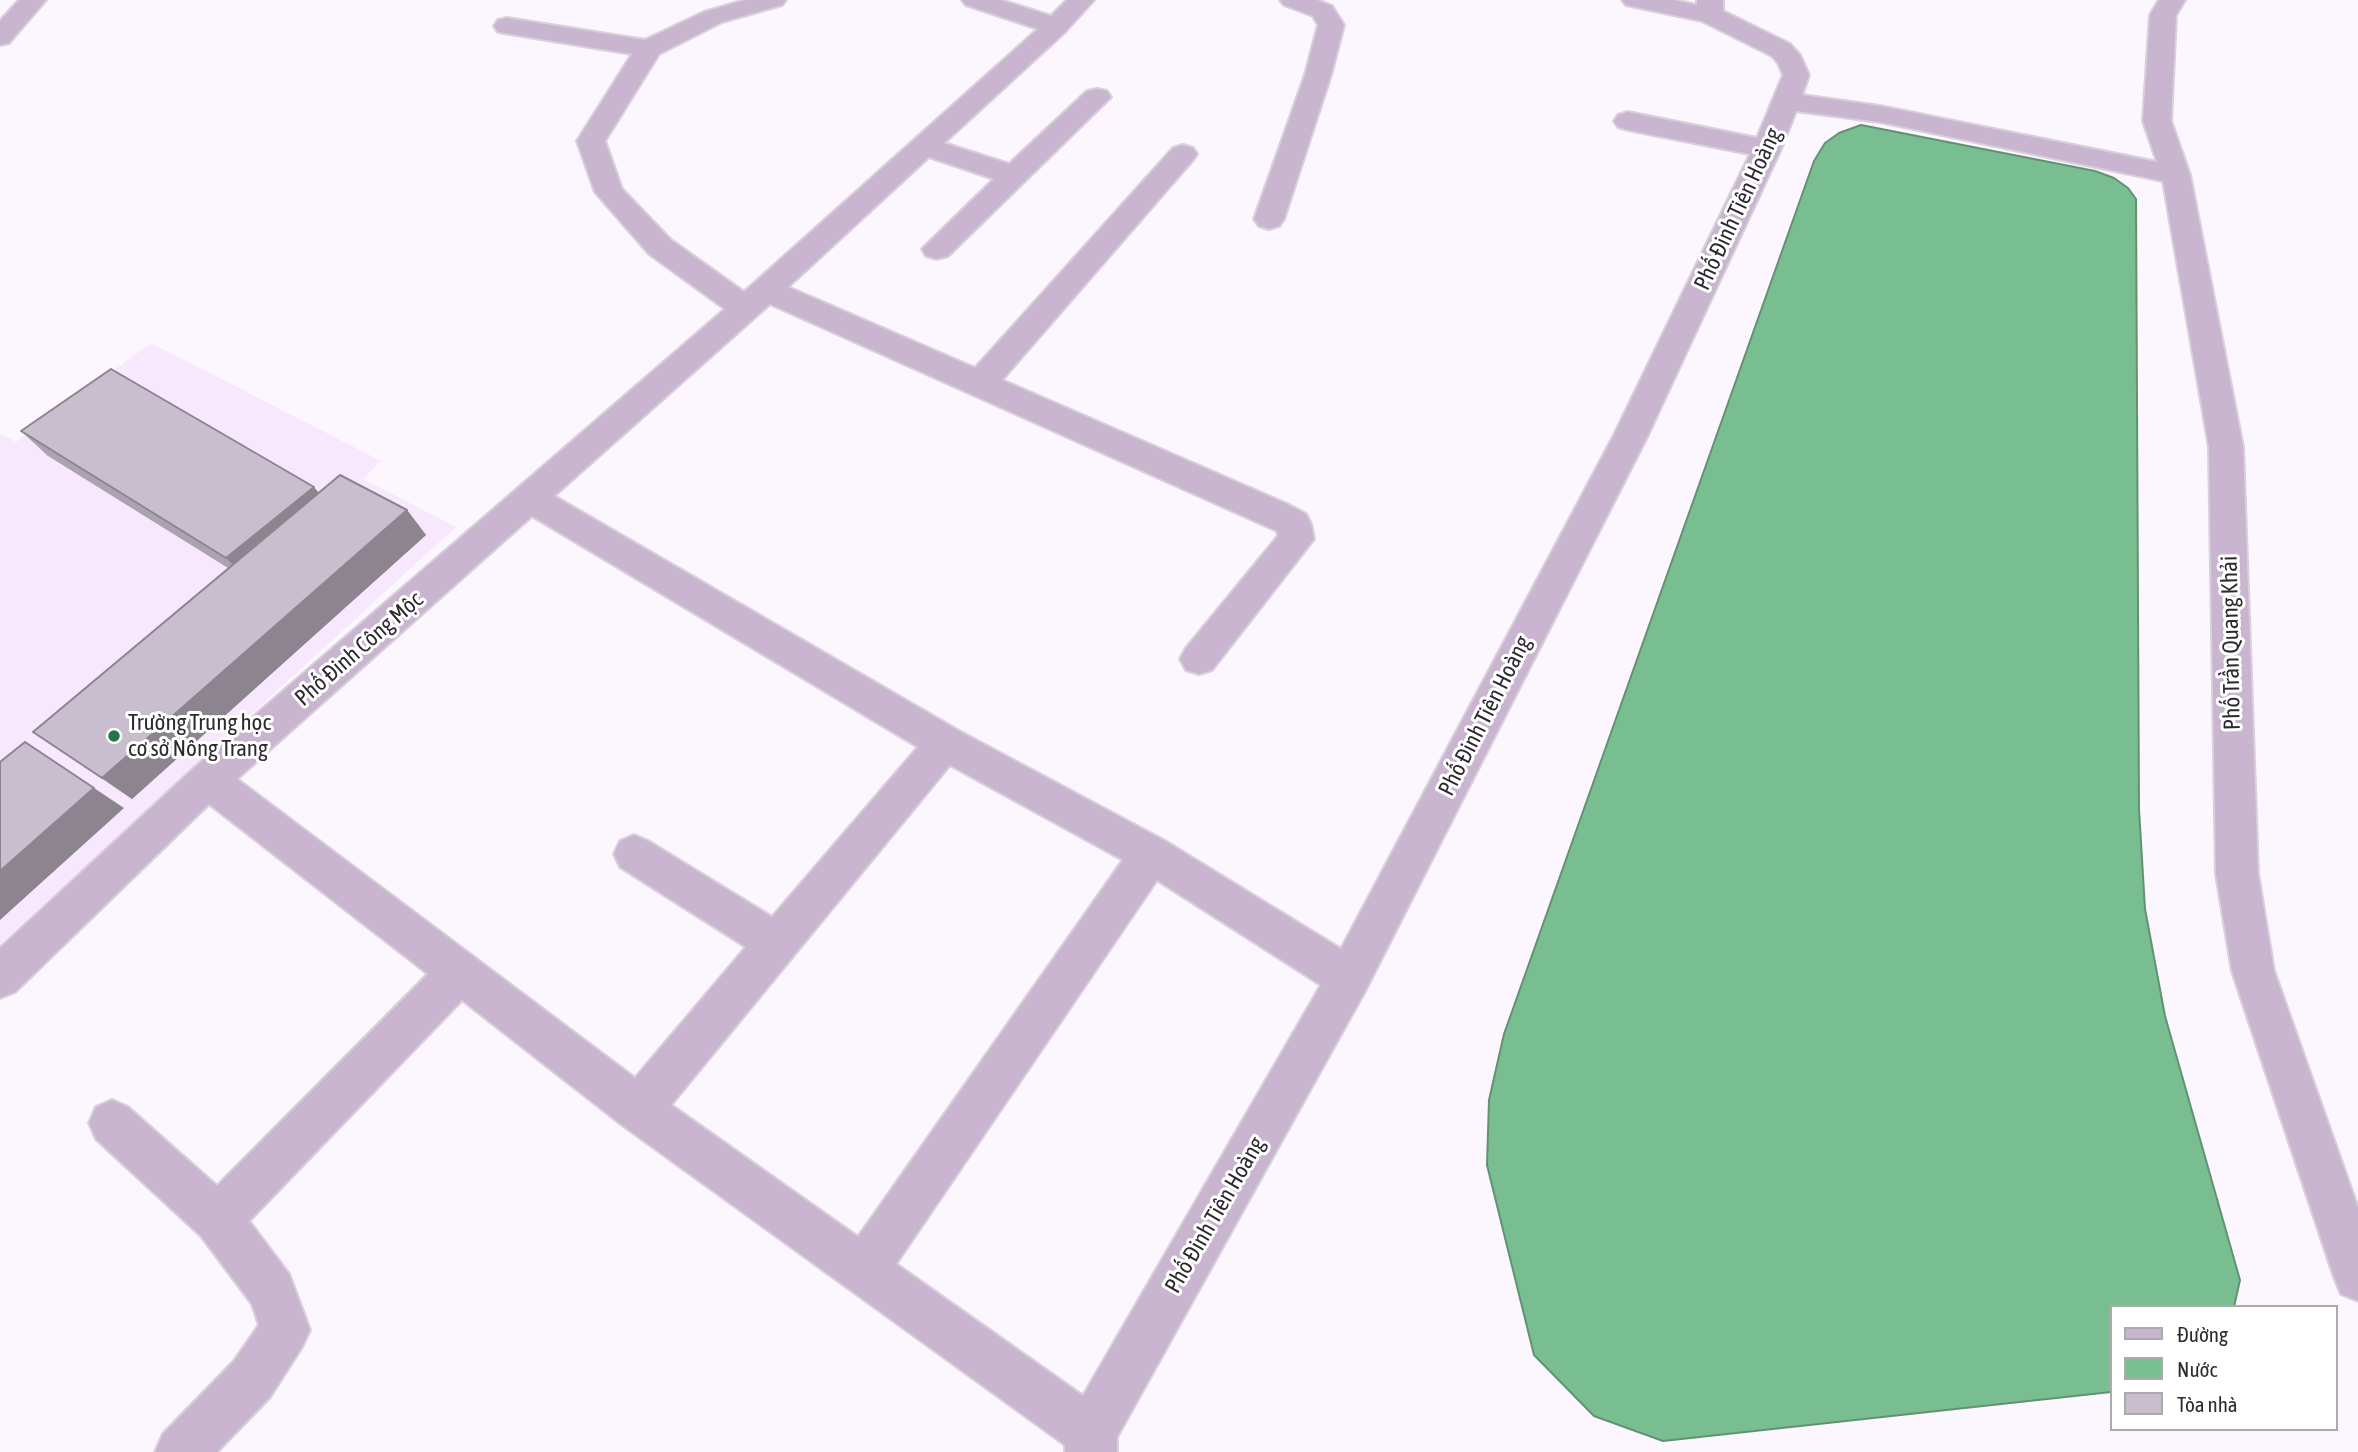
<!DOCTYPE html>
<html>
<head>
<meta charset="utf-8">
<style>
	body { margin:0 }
	#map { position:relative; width:2358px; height:1452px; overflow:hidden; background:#fcf6ff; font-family:"Asap Condensed",sans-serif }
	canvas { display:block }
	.legend { position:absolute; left:2110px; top:1305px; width:228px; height:126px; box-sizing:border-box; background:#fff; border:2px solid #abaaac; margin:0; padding:9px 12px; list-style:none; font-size:21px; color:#2d2a2f }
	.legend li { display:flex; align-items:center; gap:14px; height:35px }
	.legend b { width:35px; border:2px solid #abaaac }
</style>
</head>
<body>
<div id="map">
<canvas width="2358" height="1452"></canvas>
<ul class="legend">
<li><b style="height:9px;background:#c9b5d0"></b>Đường</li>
<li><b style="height:19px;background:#79be90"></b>Nước</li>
<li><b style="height:19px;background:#c8becd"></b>Tòa nhà</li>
</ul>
</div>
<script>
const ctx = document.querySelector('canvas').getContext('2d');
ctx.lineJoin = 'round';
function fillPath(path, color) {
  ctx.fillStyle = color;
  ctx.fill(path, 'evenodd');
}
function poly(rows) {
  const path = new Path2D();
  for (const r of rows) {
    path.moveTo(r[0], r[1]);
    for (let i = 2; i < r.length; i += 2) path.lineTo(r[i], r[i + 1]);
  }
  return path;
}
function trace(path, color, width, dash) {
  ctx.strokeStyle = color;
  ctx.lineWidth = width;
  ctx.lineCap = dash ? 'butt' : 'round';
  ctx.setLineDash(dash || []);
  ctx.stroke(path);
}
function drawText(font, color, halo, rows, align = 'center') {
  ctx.font = font + ' "Asap Condensed",sans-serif';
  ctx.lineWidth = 6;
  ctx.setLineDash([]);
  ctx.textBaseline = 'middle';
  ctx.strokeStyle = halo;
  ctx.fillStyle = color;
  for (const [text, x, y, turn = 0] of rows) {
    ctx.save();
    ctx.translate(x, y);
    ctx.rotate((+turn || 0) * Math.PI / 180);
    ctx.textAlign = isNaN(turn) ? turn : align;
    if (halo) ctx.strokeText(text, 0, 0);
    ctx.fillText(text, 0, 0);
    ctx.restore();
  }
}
const built = poly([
	[151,343,381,461,363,479,456,527,0,944,0,433,16,442]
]);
const water = poly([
	[1861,125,2095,171,2114,178,2128,188,2136,199,2139,809,2145,909,2165,1016,2240,1280,2234,1307,2111,1307,2111,1392,1663,1441,1594,1416,1534,1355,1487,1165,1489,1100,1504,1034,1814,161,1825,143,1839,133,1861,125]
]);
const minor = poly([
	[19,0,46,0,9,43,0,45,0,21,19,0],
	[745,0,786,0,782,5,722,22,659,54,605,141,622,189,671,240,744,292,1038,29,966,5,962,0,1001,0,1051,16,1067,0,1094,0,1065,32,944,143,1009,164,1087,91,1097,89,1107,91,1111,97,948,256,937,259,926,256,922,249,994,179,929,157,788,287,975,368,1173,148,1183,145,1193,148,1197,154,1193,160,1002,380,1287,504,1306,514,1311,524,1314,539,1212,670,1199,674,1186,670,1180,659,1186,648,1278,536,1277,531,770,304,554,496,959,731,1165,841,1341,949,1613,437,1750,154,1628,130,1618,127,1614,121,1618,115,1628,112,1757,138,1783,75,1778,63,1772,56,1702,21,1626,5,1622,0,1674,0,1697,5,1697,0,1723,0,1723,11,1790,44,1800,55,1809,75,1802,95,1880,106,2157,162,2143,121,2150,15,2159,0,2185,0,2176,15,2171,121,2190,175,2243,447,2258,874,2274,971,2358,1208,2358,1301,2341,1294,2334,1277,2232,971,2216,874,2209,447,2163,181,1880,122,1796,111,1781,149,1647,437,1364,993,1117,1437,1117,1452,1065,1452,1065,1445,622,1125,462,1000,249,1221,289,1274,310,1330,302,1347,270,1397,217,1452,155,1452,163,1434,234,1361,259,1325,252,1304,201,1236,96,1139,89,1123,96,1107,112,1100,128,1107,217,1186,428,974,209,804,15,992,0,998,0,948,194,768,725,309,649,254,595,192,577,141,632,54,498,32,494,26,498,20,507,18,645,40,704,12,745,0],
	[532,516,918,747,772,917,648,841,634,835,620,841,614,854,620,867,746,947,635,1078,237,779,532,516],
	[950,765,1123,860,858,1237,671,1105,950,765],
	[1157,880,1321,985,1083,1396,896,1264,1157,880],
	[1280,0,1317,0,1332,6,1344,25,1331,75,1284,219,1279,226,1269,229,1259,226,1254,219,1305,75,1318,25,1313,16,1284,5,1280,0]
]);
const wall = poly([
	[21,431,407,510,426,535,132,799,33,732,228,568,48,456]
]);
const shadedWall = poly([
	[314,487,335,512,250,582,226,558],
	[407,510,426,535,132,799,102,778],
	[25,742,124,808,0,920,0,871]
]);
const building = poly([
	[111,369,314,487,226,558,21,431,111,369],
	[340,475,407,510,102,778,33,732,340,475],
	[25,742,94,788,0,871,0,762,25,742]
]);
const markers = [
	[114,736,7,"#227546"]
];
const streetNames = [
	["Phố Đinh Tiên Hoàng",1738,209,-65],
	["Phố Trần Quang Khải",2231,643,-91],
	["Phố Đinh Công Mộc",359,649,-41],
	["Phố Đinh Tiên Hoàng",1485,716,-63],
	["Phố Đinh Tiên Hoàng",1215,1215,-60]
];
const poiNames = [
	["Trường Trung học",128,723],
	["cơ sở Nông Trang",128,749]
];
fillPath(built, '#f8e8fe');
fillPath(water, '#79be90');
trace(water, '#629273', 2);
trace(minor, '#d7d1da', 4);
fillPath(minor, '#c9b5d0');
fillPath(wall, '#aca3b0');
fillPath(shadedWall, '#8c8590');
fillPath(building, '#c8becd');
trace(building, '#8c8590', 2);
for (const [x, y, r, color] of markers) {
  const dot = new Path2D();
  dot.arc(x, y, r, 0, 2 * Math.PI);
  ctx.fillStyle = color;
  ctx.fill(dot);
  trace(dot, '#fff', 2.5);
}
drawText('23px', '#2d2a2f', '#fff', streetNames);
drawText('23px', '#2d2a2f', '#fff', poiNames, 'left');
</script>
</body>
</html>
